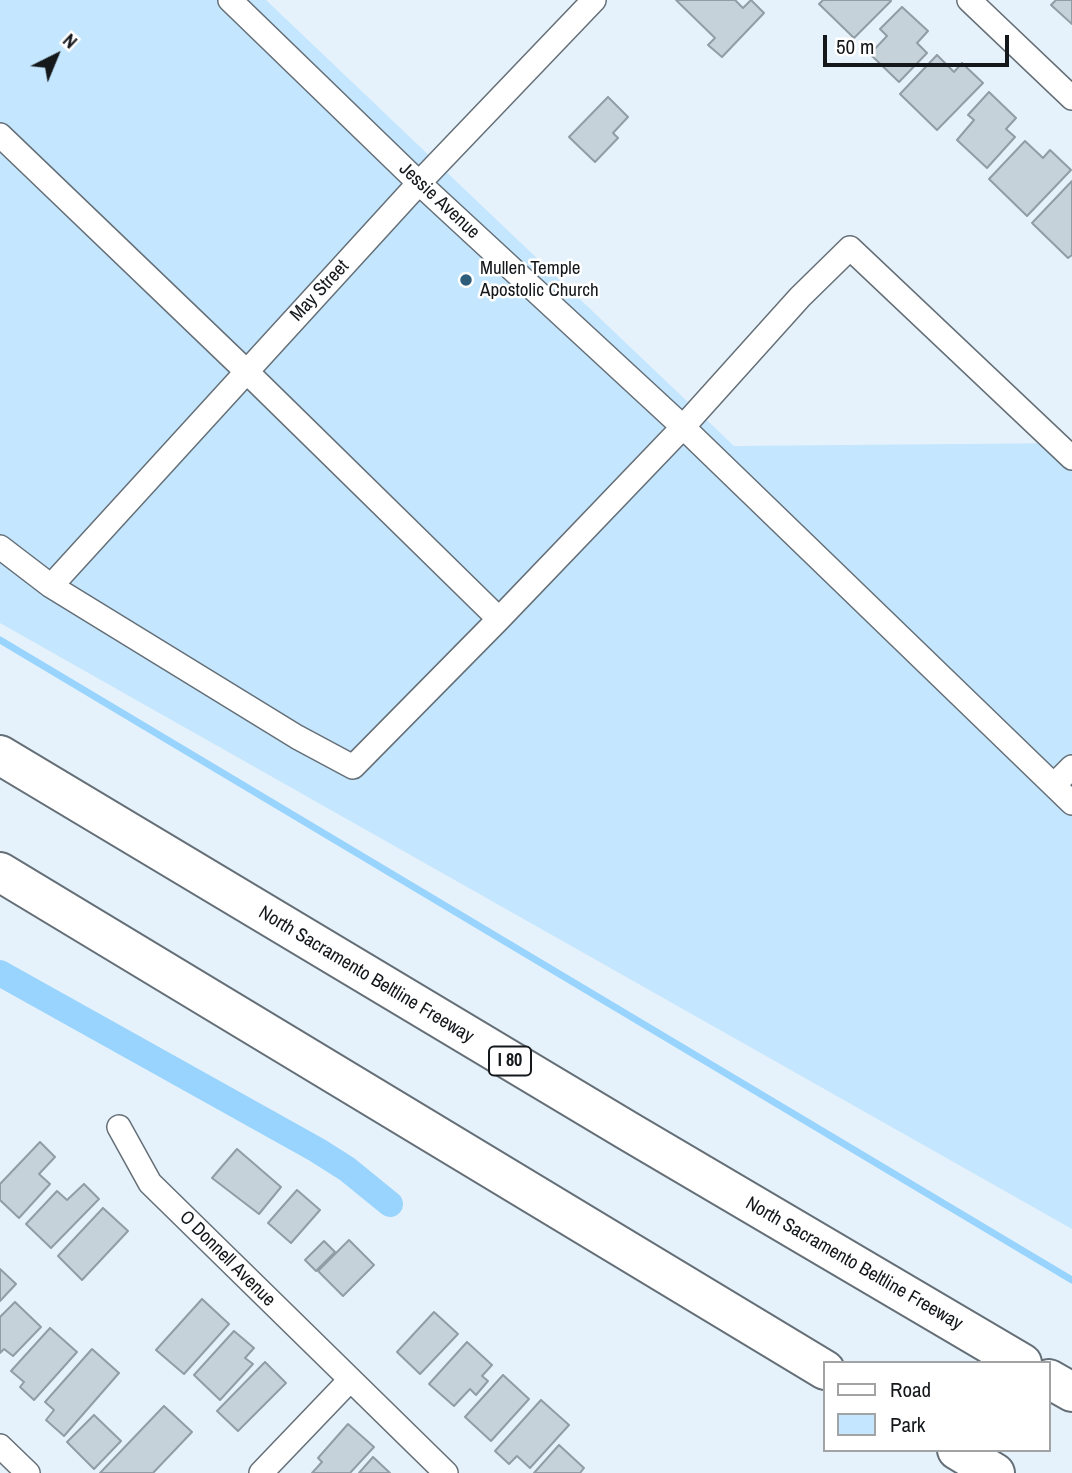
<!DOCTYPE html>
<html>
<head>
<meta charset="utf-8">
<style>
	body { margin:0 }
	#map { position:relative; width:1072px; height:1473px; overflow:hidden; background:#e6f2fb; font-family:"Archivo Narrow",sans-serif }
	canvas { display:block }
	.legend { position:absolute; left:823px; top:1361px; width:228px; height:91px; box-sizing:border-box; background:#fff; border:2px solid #a1a3a4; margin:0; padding:9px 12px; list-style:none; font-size:21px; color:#14181b }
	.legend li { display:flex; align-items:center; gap:14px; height:35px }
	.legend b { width:35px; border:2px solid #a1a3a4 }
	.north { position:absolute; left:21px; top:21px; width:70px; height:70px; -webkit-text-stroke:5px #fff; paint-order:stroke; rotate:43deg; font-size:19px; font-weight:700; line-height:28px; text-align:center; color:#14181b }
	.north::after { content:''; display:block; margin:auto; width:24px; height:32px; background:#14181b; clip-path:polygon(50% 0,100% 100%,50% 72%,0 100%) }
	.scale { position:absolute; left:823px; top:35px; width:186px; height:32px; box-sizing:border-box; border:4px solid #14181b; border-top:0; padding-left:9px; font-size:21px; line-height:24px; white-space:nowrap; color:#14181b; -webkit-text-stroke:5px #fff; paint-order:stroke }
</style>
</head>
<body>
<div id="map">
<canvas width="1072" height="1473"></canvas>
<ul class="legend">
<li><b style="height:9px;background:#fff"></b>Road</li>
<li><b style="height:19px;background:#c4e6fe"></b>Park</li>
</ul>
<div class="north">N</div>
<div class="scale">50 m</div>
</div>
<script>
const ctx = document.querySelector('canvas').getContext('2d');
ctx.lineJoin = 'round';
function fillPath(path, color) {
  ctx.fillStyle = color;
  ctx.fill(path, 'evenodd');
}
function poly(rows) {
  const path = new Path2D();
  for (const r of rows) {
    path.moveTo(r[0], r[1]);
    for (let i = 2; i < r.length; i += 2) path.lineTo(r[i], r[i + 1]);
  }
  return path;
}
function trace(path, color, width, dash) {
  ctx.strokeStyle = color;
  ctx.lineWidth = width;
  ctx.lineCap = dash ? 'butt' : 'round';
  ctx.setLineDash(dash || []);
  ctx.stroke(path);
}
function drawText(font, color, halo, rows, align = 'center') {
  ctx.font = font + ' "Archivo Narrow",sans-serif';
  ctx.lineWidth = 5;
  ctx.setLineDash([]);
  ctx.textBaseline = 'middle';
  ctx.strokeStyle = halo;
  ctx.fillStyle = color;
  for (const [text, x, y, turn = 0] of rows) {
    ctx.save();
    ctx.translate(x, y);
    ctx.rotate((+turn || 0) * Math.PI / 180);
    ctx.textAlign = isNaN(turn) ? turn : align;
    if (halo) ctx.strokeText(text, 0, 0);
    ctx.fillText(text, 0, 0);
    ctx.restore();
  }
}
const green = poly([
	[0,0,266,0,734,446,1072,443,1072,1229,0,623]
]);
const stream = poly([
	[0,640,1072,1280]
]);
const canal = poly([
	[0,973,317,1150,347,1169,390,1204]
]);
const building = poly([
	[676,0,735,0,743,8,751,0,764,13,722,57,708,45,715,38,676,0],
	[823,0,890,0,891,1,854,38,819,4,823,0],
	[1056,0,1072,0,1072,24,1051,5,1056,0],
	[902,7,928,31,917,43,927,53,899,82,870,54,887,36,880,29,902,7],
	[937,55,954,72,962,63,983,83,937,130,900,94,937,55],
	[989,92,1016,118,1006,129,1015,137,987,168,957,140,974,120,968,115,989,92],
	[608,97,628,117,613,133,618,138,595,162,569,137,608,97],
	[1025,141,1043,158,1050,150,1071,170,1027,216,989,179,1025,141],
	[1072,181,1072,255,1068,258,1032,223,1072,181],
	[40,1142,55,1157,39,1174,50,1184,19,1218,0,1200,0,1184,40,1142],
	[237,1149,281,1187,259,1214,212,1178,237,1149],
	[84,1184,99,1199,51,1248,26,1224,57,1191,67,1200,84,1184],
	[297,1190,320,1210,291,1243,268,1223,297,1190],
	[103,1208,128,1231,82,1280,58,1256,103,1208],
	[349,1240,374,1265,343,1296,318,1271,349,1240],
	[324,1241,335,1252,316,1271,305,1260,324,1241],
	[0,1269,16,1284,0,1301,0,1269],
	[202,1299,229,1324,184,1374,156,1350,202,1299],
	[15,1302,41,1327,13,1356,4,1349,0,1353,0,1317,15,1302],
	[434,1312,458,1334,420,1374,397,1352,434,1312],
	[50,1328,77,1352,34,1400,20,1387,24,1382,11,1371,50,1328],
	[234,1331,254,1348,245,1358,253,1364,220,1400,194,1375,234,1331],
	[467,1342,492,1365,482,1376,488,1381,476,1395,470,1389,454,1406,429,1384,467,1342],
	[92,1349,119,1373,64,1436,46,1420,54,1410,45,1402,92,1349],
	[265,1362,286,1383,238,1431,217,1411,265,1362],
	[503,1375,529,1399,491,1441,465,1417,503,1375],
	[541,1400,569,1425,530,1468,517,1456,509,1464,495,1451,541,1400],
	[164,1406,192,1432,153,1473,100,1473,164,1406],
	[94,1415,121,1441,94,1469,67,1442,94,1415],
	[348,1424,374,1447,350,1473,312,1473,322,1462,318,1458,348,1424],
	[559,1445,584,1468,580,1473,534,1473,559,1445],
	[373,1457,390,1473,359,1473,373,1457]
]);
const street = poly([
	[969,0,1072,98],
	[0,135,246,371,499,619],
	[1072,458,850,248,800,297,683,427,1072,803],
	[0,547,51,586,297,737,353,767,499,619,683,427,419,183,230,0],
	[51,586,419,183,594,0],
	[1054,785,1072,767],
	[119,1127,150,1183,446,1473],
	[0,1446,28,1473],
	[261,1473,350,1380]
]);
const highway = poly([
	[0,755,628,1131,1022,1363],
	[0,872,825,1370],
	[1049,1379,1072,1392],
	[957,1450,995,1473]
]);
const markers = [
	[466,280,7,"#2d5d7b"]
];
const shields = [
	[510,1061,42]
];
const shieldNames = [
	["I 80",510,1061]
];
const streetNames = [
	["Jessie Avenue",439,201,43],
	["May Street",320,291,-47],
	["North Sacramento Beltline Freeway",366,975,31],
	["O Donnell Avenue",227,1259,45],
	["North Sacramento Beltline Freeway",854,1264,30]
];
const poiNames = [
	["Mullen Temple",480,269],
	["Apostolic Church",480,291]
];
fillPath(green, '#c4e6fe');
trace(stream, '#98d4fd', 7);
trace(canal, '#98d4fd', 26);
fillPath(building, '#c6d2da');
trace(building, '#919ca4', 2);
trace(street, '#656f77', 26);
trace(highway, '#656f77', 42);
trace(street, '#fff', 23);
trace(highway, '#fff', 38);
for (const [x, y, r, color] of markers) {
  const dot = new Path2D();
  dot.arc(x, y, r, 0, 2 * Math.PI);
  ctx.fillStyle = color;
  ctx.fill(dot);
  trace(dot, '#fff', 2.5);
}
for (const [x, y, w] of shields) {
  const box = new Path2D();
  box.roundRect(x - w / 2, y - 14.5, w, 29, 5);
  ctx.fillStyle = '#fff';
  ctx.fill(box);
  trace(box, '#14181b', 2);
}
drawText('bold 18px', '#14181b', null, shieldNames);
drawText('19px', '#14181b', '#fff', streetNames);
drawText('19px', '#14181b', '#fff', poiNames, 'left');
</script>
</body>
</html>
